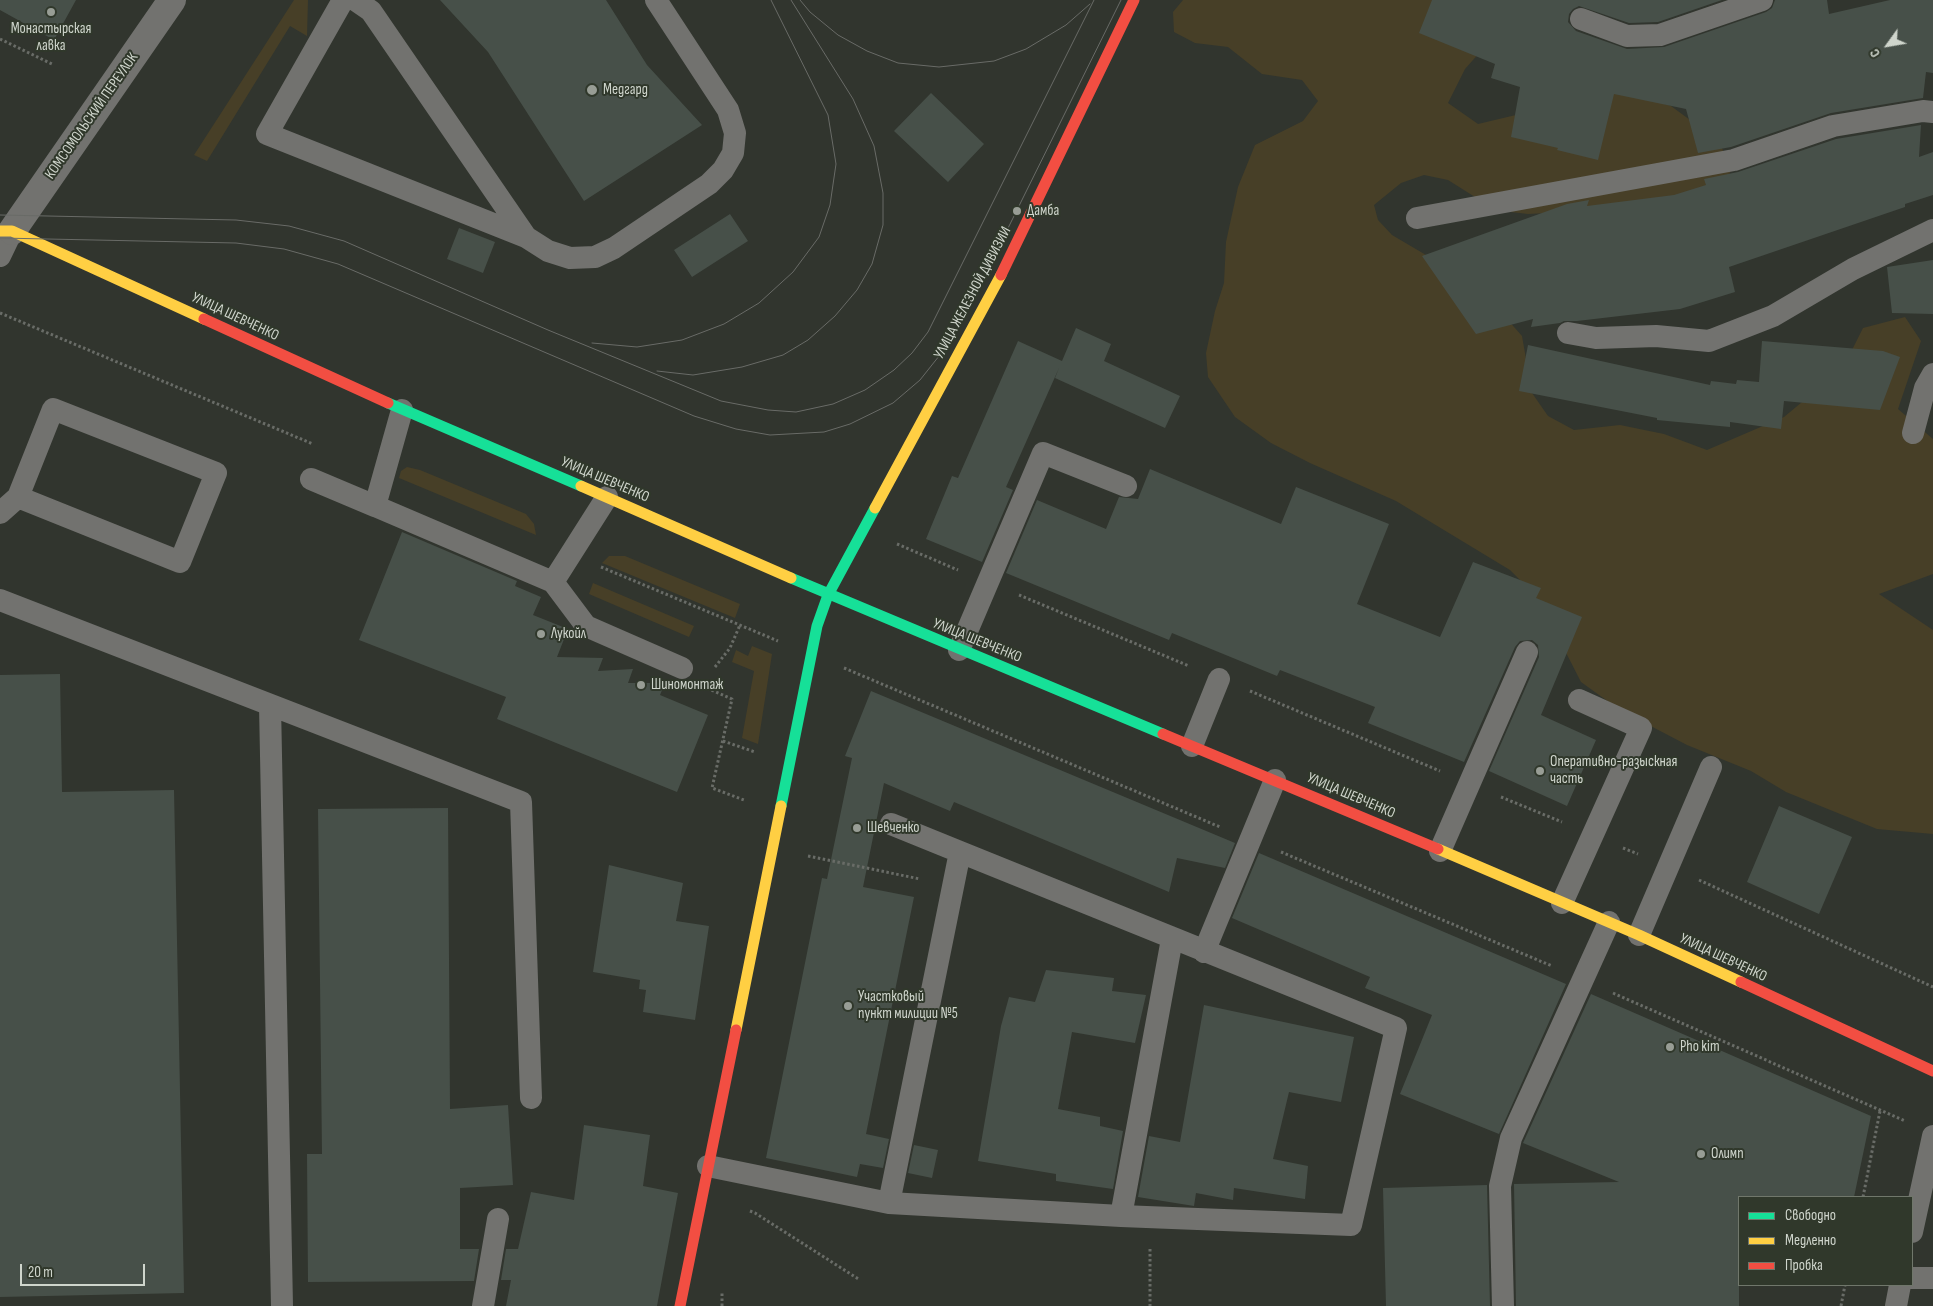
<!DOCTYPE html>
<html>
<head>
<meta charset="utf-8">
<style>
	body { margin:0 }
	#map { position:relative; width:1933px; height:1306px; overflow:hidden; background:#31352e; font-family:"Sofia Sans Condensed",sans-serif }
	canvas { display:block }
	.legend { position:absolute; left:1738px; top:1196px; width:175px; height:90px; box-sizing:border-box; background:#30382b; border:1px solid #70776b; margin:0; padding:6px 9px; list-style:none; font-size:15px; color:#cfd5cc }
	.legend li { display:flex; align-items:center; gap:10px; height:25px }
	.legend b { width:25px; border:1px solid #70776b }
	.north { position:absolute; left:1863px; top:20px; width:50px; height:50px; -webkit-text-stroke:4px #30382b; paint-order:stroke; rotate:238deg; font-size:14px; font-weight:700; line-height:20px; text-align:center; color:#cfd5cc }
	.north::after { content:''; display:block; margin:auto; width:18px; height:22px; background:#cfd5cc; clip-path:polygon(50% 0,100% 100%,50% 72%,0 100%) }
	.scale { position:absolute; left:20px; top:1264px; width:125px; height:22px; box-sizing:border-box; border:2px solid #cfd5cc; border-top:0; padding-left:6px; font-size:15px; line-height:18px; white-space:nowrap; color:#cfd5cc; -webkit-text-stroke:4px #30382b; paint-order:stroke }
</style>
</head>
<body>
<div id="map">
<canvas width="1933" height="1306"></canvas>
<ul class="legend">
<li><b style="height:6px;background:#16e098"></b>Свободно</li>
<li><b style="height:6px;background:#ffcf43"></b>Медленно</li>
<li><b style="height:6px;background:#f24e42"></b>Пробка</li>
</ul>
<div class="north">С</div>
<div class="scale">20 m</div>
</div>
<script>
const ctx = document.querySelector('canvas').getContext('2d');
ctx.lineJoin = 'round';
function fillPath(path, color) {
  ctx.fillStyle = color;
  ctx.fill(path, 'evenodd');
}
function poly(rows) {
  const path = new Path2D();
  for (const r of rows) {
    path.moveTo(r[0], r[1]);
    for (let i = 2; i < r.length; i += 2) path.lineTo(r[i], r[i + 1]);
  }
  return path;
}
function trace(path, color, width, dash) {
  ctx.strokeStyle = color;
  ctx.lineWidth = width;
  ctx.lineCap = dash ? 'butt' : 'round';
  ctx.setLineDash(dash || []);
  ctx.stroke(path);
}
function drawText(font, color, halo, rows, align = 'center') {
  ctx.font = font + ' "Sofia Sans Condensed",sans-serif';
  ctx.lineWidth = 4;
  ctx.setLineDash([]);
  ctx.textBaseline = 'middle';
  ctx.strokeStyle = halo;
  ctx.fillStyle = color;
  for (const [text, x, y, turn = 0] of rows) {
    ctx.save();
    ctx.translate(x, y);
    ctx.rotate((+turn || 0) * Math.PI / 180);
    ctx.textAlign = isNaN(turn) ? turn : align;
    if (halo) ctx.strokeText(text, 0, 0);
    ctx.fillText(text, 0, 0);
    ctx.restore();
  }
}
const green = poly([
	[294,0,308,0,307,36,290,26,207,161,194,155],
	[1183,0,1500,0,1489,42,1465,69,1448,103,1478,124,1621,90,1671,106,1701,128,1722,148,1731,170,1726,183,1717,193,1606,210,1528,214,1502,211,1475,197,1448,180,1424,175,1401,183,1374,205,1378,220,1392,235,1477,285,1522,336,1532,393,1548,416,1574,430,1620,425,1664,434,1707,450,1784,417,1843,368,1863,328,1905,317,1921,341,1898,409,1933,439,1933,574,1879,594,1933,630,1933,834,1877,829,1786,792,1751,771,1687,745,1620,710,1581,682,1558,637,1529,589,1510,570,1396,501,1310,463,1271,443,1235,417,1208,377,1206,353,1215,311,1224,283,1226,242,1238,187,1255,145,1303,121,1318,101,1302,80,1262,74,1228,47,1195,43,1174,32,1173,12],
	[407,467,420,470,526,514,534,524,536,535,399,478,401,471],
	[609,556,625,556,740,604,735,618,602,563],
	[593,583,694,626,689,637,589,594],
	[752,646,772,654,758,744,742,738,754,671,732,662,736,650,748,656]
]);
const building = poly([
	[0,0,76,0,54,40,0,10],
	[440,0,606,0,647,65,702,125,584,201,488,52],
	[1432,0,1722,0,1658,22,1629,23,1579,6,1573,9,1569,14,1568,22,1576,31,1627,49,1664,47,1766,12,1772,8,1775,0,1827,0,1829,14,1890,0,1933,0,1933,73,1926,72,1923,98,1831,113,1731,147,1698,153,1686,109,1614,94,1598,160,1557,150,1558,148,1511,137,1520,87,1491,78,1495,64,1419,33],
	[931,93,984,144,948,182,894,131],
	[1921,125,1919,157,1933,152,1933,195,1905,204,1905,207,1729,267,1735,292,1680,309,1577,321,1564,321,1560,323,1531,327,1533,319,1476,334,1422,256,1567,204,1589,200,1587,206,1674,195,1706,185,1704,179,1738,172,1836,139],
	[730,214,748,241,692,277,674,250],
	[459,228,495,242,483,273,447,259],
	[1933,260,1933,314,1892,313,1887,267],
	[1076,328,1111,344,1104,361,1180,396,1165,428,1055,378,1059,368,1006,487,1013,490,982,562,926,539,952,476,958,478,1018,341,1062,361],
	[1762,341,1883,351,1900,357,1880,410,1784,401,1781,429,1730,422,1730,427,1657,420,1657,418,1519,391,1528,345,1710,385,1711,381,1736,384,1737,380,1759,382],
	[1150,469,1281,524,1296,487,1389,524,1357,604,1440,637,1473,562,1541,588,1536,598,1582,617,1541,715,1596,740,1567,806,1489,771,1539,657,1538,645,1532,640,1520,641,1515,647,1464,762,1368,723,1375,707,1280,670,1277,676,1172,633,1169,640,1006,573,1037,500,1106,529,1119,497,1138,499],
	[402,532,517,581,515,586,541,597,533,615,568,629,557,657,603,658,598,671,633,669,628,683,665,683,660,695,708,715,677,792,497,719,506,697,359,640],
	[60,674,62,792,174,790,184,1293,0,1297,0,675],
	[871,691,1235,843,1225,868,1177,858,1169,892,954,802,950,811,884,783,863,887,914,897,866,1134,889,1139,883,1168,860,1164,857,1177,766,1158,822,878,827,879,852,758,845,756],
	[1779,806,1852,837,1819,914,1747,882],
	[448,808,450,1109,508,1105,513,1185,460,1188,460,1249,479,1249,474,1281,308,1282,307,1154,322,1154,318,809],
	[1259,853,1566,984,1499,1134,1400,1094,1432,1015,1365,988,1370,977,1232,918],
	[609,865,683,883,676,921,709,926,695,1020,643,1012,646,990,639,989,640,980,593,972],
	[1046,970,1114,978,1112,991,1146,995,1135,1043,1072,1032,1058,1109,1100,1117,1100,1126,1123,1131,1113,1189,1056,1181,1056,1174,978,1161,1001,1026,1009,997,1035,1002],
	[1591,994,1871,1116,1854,1197,1739,1197,1739,1306,1516,1306,1514,1184,1619,1182,1523,1143],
	[1204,1005,1354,1037,1341,1102,1289,1092,1273,1159,1308,1166,1305,1199,1234,1188,1233,1200,1196,1193,1194,1206,1138,1197,1149,1136,1180,1142],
	[584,1125,650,1135,643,1186,678,1193,657,1306,506,1306,511,1280,501,1280,506,1249,518,1249,531,1192,574,1200],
	[914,1145,938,1150,932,1178,908,1173],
	[1487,1185,1490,1306,1386,1306,1383,1188]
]);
const path = poly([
	[0,39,54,65],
	[0,313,313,444],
	[897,544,958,570],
	[601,567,778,641],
	[1019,595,1189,666],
	[715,667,730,648,740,625],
	[844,668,1220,827],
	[707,688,732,699,712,788,744,800],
	[1250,691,1440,771],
	[723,741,755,752],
	[1501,797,1562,822],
	[1623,848,1638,854],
	[1281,852,1552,966],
	[808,856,920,879],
	[1699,880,1933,987],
	[1613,993,1905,1121],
	[1863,1197,1880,1111],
	[750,1211,755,1213,860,1280],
	[1150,1249,1150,1306],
	[722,1306,722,1292],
	[1841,1306,1845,1285]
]);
const lane = poly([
	[343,0,267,134,526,237],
	[355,0,371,11,526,237,548,251,570,258,595,257,614,248,709,184,723,170,733,153,735,133,728,110,656,0],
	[1581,19,1627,36,1660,35,1762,0],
	[1417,218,1734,160,1833,126,1923,111,1933,112],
	[0,256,12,231],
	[1568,333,1596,338,1656,336,1709,341,1773,316,1853,269,1933,230],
	[402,410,375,506,553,582,586,626,682,668],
	[1913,433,1925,388,1933,374],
	[311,479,375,506],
	[0,513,18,497,53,409,216,473,180,562,18,497],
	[553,582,607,497],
	[0,600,521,802,531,1098],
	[959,650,1043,453,1126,486],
	[270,705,282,1306],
	[1192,746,1219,679],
	[891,824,960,852],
	[1440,851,1527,652],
	[960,852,1396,1028,1351,1225,1121,1216,889,1203,960,852],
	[1562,903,1641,728,1579,700],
	[1639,935,1711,767],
	[1204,952,1275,780],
	[708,1166,889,1203],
	[1121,1216,1172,939],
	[1912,1232,1933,1136],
	[1912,1278,1933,1278],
	[483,1306,498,1219],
	[1503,1306,1500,1186,1511,1138,1609,922],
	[1896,1306,1900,1285]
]);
const street = poly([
	[12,231,172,0]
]);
const fast = poly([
	[388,403,581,486],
	[791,578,1163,734],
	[781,806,817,626,828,595,875,508]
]);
const slow = poly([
	[0,231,12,231,204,319],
	[581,486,791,578],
	[875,508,1001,275],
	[1438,849,1639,935,1741,982],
	[736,1030,781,806]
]);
const jam = poly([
	[1001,275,1134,0],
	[204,319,388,403],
	[1163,734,1438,849],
	[1741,982,1933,1071],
	[680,1306,736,1030]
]);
const tram = poly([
	[800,0,810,12,838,35,867,51,898,63,939,67,994,61,1026,49,1066,25,1090,4],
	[0,215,236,220,289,226,344,241,548,330,721,401,768,410,796,412,833,404,865,390,894,370,912,353,928,332,1094,0],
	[0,238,236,243,284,249,338,264,694,416,736,429,770,435,824,432,850,424,893,403,920,380,947,346,963,319,1121,0],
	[592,343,637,347,682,340,724,324,759,303,793,272,819,237,830,205,836,164,828,115,771,0],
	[657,371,693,375,742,367,783,355,808,340,835,316,857,290,872,264,883,225,883,193,874,146,853,99,791,0]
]);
const markers = [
	[51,12,5,"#989d95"],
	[592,90,6,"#989d95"],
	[1017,211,5,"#989d95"],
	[541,634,5,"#989d95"],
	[641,685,5,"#989d95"],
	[1540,771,5,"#989d95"],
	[857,828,5,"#989d95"],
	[848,1006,5,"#989d95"],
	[1670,1047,5,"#989d95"],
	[1701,1154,5,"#989d95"]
];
const poiNames = [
	["Монастырская",51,29,"center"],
	["лавка",51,46,"center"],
	["Медгард",603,90],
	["Дамба",1027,211],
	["Лукойл",551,634],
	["Шиномонтаж",651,685],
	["Оперативно-разыскная",1550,762],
	["часть",1550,779],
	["Шевченко",867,828],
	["Участковый",858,997],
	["пункт милиции №5",858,1014],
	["Pho kim",1680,1047],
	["Олимп",1711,1154]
];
const streetNames = [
	["КОМСОМОЛЬСКИЙ ПЕРЕУЛОК",92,116,-55],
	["УЛИЦА ЖЕЛЕЗНОЙ ДИВИЗИИ",973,293,-62],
	["УЛИЦА ШЕВЧЕНКО",235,317,25],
	["УЛИЦА ШЕВЧЕНКО",605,480,23],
	["УЛИЦА ШЕВЧЕНКО",977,641,22],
	["УЛИЦА ШЕВЧЕНКО",1351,796,23],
	["УЛИЦА ШЕВЧЕНКО",1723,958,25]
];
fillPath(green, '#473f27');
fillPath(building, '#475049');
trace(path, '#696c67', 3, [2.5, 2.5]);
trace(lane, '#72726f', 22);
trace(street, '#72726f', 28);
trace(fast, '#16e098', 11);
trace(slow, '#ffcf43', 11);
trace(jam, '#f24e42', 11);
trace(tram, '#696b67', 1);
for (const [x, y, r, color] of markers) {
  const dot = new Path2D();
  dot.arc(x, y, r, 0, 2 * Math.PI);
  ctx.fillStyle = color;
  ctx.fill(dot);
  trace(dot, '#30382b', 2);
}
drawText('15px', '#cfd5cc', '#30382b', poiNames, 'left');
drawText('15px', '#cfd5cc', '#30382b', streetNames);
</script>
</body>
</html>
